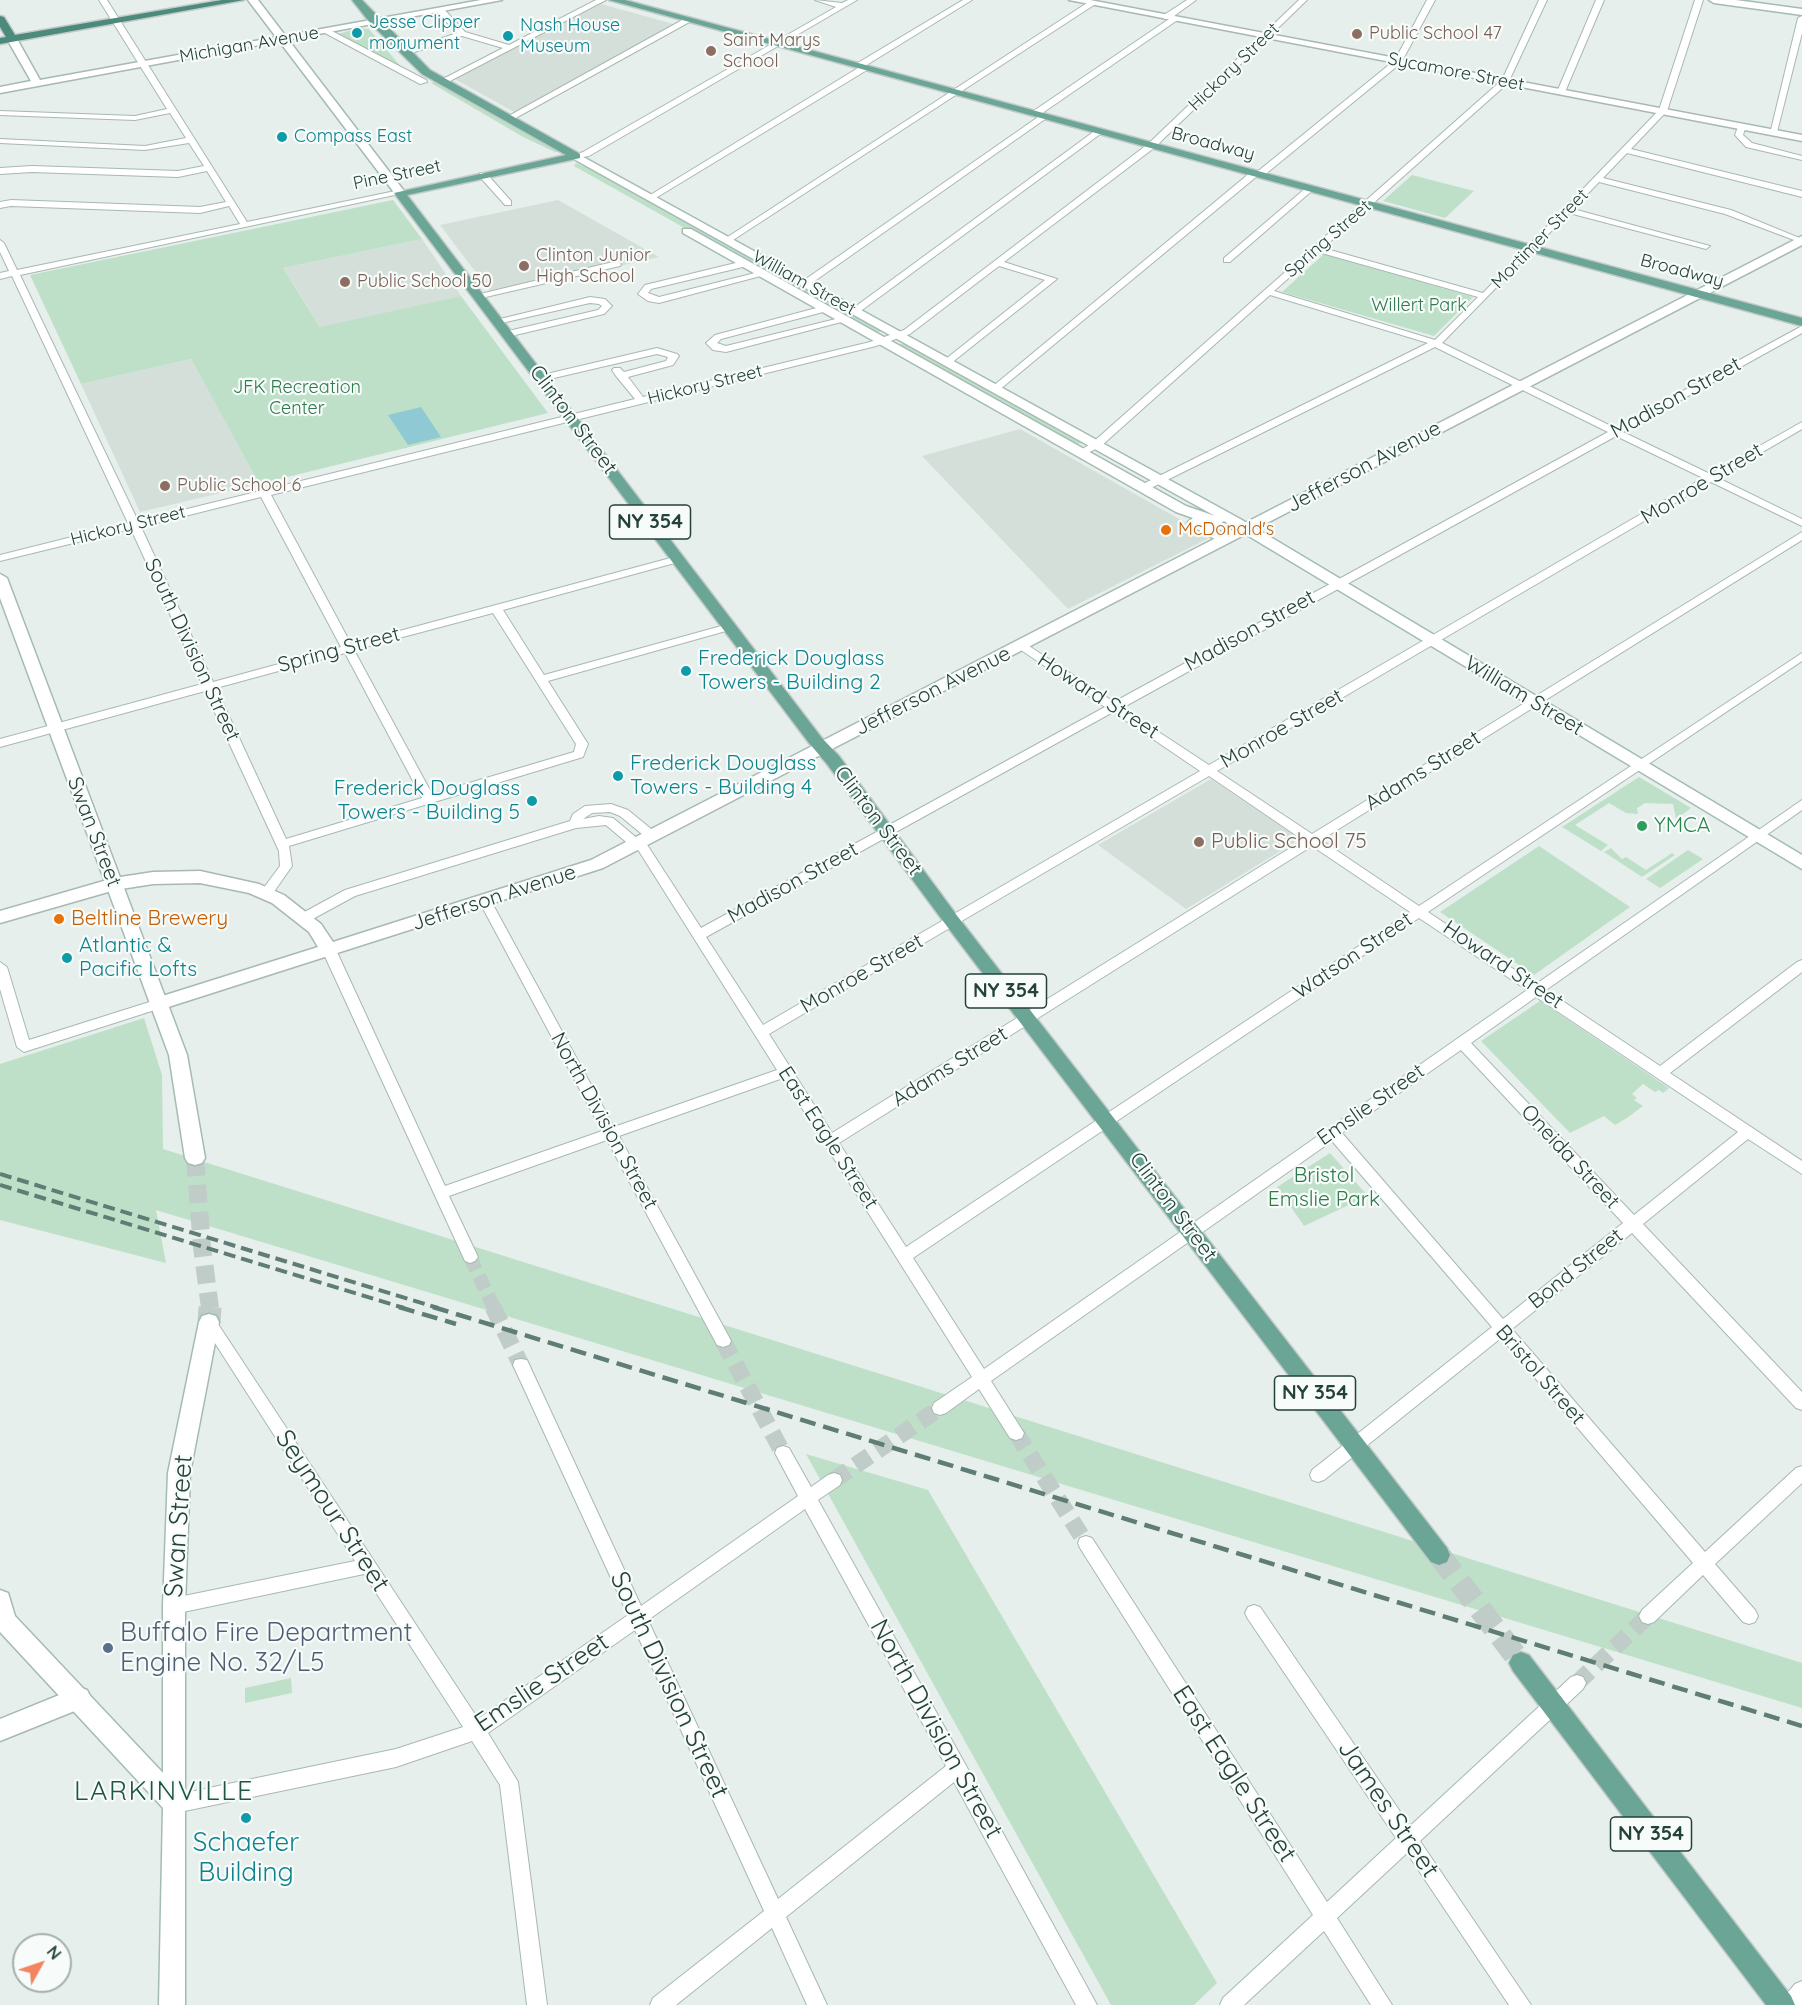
<!DOCTYPE html>
<html>
<head>
<meta charset="utf-8">
<style>
	body { margin:0 }
	#map { position:relative; width:1802px; height:2005px; overflow:hidden; background:#e6efeb; font-family:Quicksand,sans-serif }
	canvas { display:block }
	.north { position:absolute; left:12px; top:1933px; width:60px; height:60px; box-sizing:border-box; background:#f7fbf9; border:2px solid #a3b1ad; border-radius:50%; rotate:50deg; font-size:16px; font-weight:700; line-height:24px; text-align:center; color:#24423a }
	.north::after { content:''; display:block; margin:auto; width:21px; height:27px; background:#f4845f; clip-path:polygon(50% 0,100% 100%,50% 72%,0 100%) }
</style>
</head>
<body>
<div id="map">
<canvas width="1802" height="2005"></canvas>
<div class="north">N</div>
</div>
<script>
const ctx = document.querySelector('canvas').getContext('2d');
ctx.lineJoin = 'round';
function fillPath(path, color) {
  ctx.fillStyle = color;
  ctx.fill(path, 'evenodd');
}
function poly(rows) {
  const path = new Path2D();
  for (const r of rows) {
    path.moveTo(r[0], r[1]);
    for (let i = 2; i < r.length; i += 2) path.lineTo(r[i], r[i + 1]);
  }
  return path;
}
function trace(path, color, width, dash) {
  ctx.strokeStyle = color;
  ctx.lineWidth = width;
  ctx.lineCap = dash ? 'butt' : 'round';
  ctx.setLineDash(dash || []);
  ctx.stroke(path);
}
function drawText(font, color, halo, rows, align = 'center') {
  ctx.font = font + ' Quicksand,sans-serif';
  ctx.lineWidth = 4.5;
  ctx.setLineDash([]);
  ctx.textBaseline = 'middle';
  ctx.strokeStyle = halo;
  ctx.fillStyle = color;
  for (const [text, x, y, turn = 0] of rows) {
    ctx.save();
    ctx.translate(x, y);
    ctx.rotate((+turn || 0) * Math.PI / 180);
    ctx.textAlign = isNaN(turn) ? turn : align;
    if (halo) ctx.strokeText(text, 0, 0);
    ctx.fillText(text, 0, 0);
    ctx.restore();
  }
}
const built = poly([
	[601,4,677,25,514,112,453,78],
	[558,200,659,257,493,295,440,225],
	[422,239,461,296,321,328,283,268],
	[191,359,259,484,140,512,81,384],
	[1020,429,1211,537,1068,609,922,456],
	[1211,779,1300,839,1186,909,1098,845]
]);
const green = poly([
	[359,28,369,29,403,69,338,34],
	[435,82,490,109,562,151,555,152,523,137,431,83],
	[576,163,611,177,883,331,872,333,574,166],
	[1412,175,1474,191,1445,218,1383,201],
	[393,200,422,239,283,268,320,327,461,296,548,413,259,484,191,359,81,384,30,275],
	[1324,254,1473,297,1434,336,1282,292],
	[904,343,939,363,949,366,1084,443,1076,444,1040,424,1029,421,896,345],
	[1639,777,1691,808,1679,817,1679,824,1672,828,1659,828,1670,827,1677,823,1673,804,1645,803,1637,808,1638,814,1626,813,1609,803,1575,825,1608,845,1601,851,1562,827],
	[1539,846,1630,907,1534,975,1440,912],
	[1611,848,1622,859,1626,857,1646,870,1672,853,1675,855,1642,877,1604,852],
	[1688,850,1703,859,1660,888,1646,879],
	[1540,1001,1669,1088,1663,1093,1659,1090,1655,1092,1643,1084,1632,1094,1637,1098,1634,1100,1643,1106,1627,1118,1615,1125,1604,1116,1570,1133,1481,1041],
	[144,1018,162,1075,163,1149,1802,1663,1802,1708,156,1210,166,1263,0,1220,0,1064],
	[1330,1153,1368,1196,1304,1226,1277,1187],
	[806,1454,928,1490,1217,1983,1194,2005,1111,2005],
	[291,1678,292,1693,245,1703,245,1688]
]);
const water = poly([
	[421,407,441,437,408,445,388,415]
]);
const minorTunnelFar1 = poly([
	[470,1257,494,1308]
]);
const minorTunnel = poly([
	[493,1307,521,1365],
	[723,1341,783,1453],
	[1016,1433,1086,1543],
	[834,1480,940,1408],
	[1577,1683,1648,1616]
]);
const secondaryTunnelFar1 = poly([
	[195,1158,202,1247,210,1308]
]);
const secondaryTunnel = poly([
	[209,1322,210,1307]
]);
const primaryTunnel = poly([
	[1439,1555,1521,1663]
]);
const minor = poly([
	[99,0,107,0,247,222,400,190,404,193,20,275,138,521,635,399,616,376,612,370,614,368,620,368,624,372,666,361,668,357,657,354,541,381,538,380,538,376,657,348,677,354,679,356,673,365,628,377,643,397,870,342,904,330,1148,144,1299,0,1307,0,1154,148,1004,262,1057,279,950,364,942,362,1045,280,999,266,910,334,876,346,271,495,351,644,678,556,682,557,682,561,503,610,544,675,725,625,733,625,735,627,733,629,548,681,588,744,583,757,289,846,292,866,271,896,266,897,260,893,280,866,279,851,205,691,0,747,0,739,202,684,131,529,0,561,0,555,128,523,12,276,0,279,0,273,9,271,0,252,0,240,4,243,17,270,240,224,229,206,200,213,11,206,0,208,0,202,11,200,200,207,226,202,207,171,178,177,32,172,0,174,0,168,32,166,178,171,204,166,189,143,145,150,0,143,0,139,145,146,186,138,170,113,135,120,0,115,0,111,135,116,167,109,99,0],
	[261,497,341,647,213,682,141,527,261,497],
	[493,613,576,744,574,752,432,794,354,650,493,613],
	[345,653,422,798,286,839,216,688,345,653],
	[596,0,606,0,446,83,439,81,503,48,462,36,409,54,402,52,457,33,437,12,437,8,443,8,465,32,509,45,596,0],
	[815,0,842,3,848,0,857,0,589,156,576,158,572,156,583,152,836,7,815,0],
	[963,0,972,0,865,66,868,68,867,70,654,199,647,197,858,68,855,66,856,64,963,0],
	[1187,0,1196,0,1170,19,1164,19,1164,15,1187,0],
	[1427,0,1435,0,1401,63,1262,177,1256,177,998,391,992,391,992,387,1251,172,1257,172,1395,60,1427,0],
	[1539,0,1547,0,1508,83,1323,248,1483,293,1659,110,1695,0,1703,0,1667,111,1631,149,1802,191,1802,197,1627,153,1603,178,1731,210,1802,239,1802,243,1725,214,1599,182,1573,209,1710,246,1706,249,1569,213,1442,343,1615,428,1802,326,1802,333,1623,432,1710,474,1802,422,1802,429,1718,478,1802,519,1802,526,1711,482,1217,771,1312,834,1802,532,1802,540,1321,840,1419,906,1802,653,1802,661,1428,912,1536,984,1802,800,1802,810,1546,990,1660,1066,1797,962,1802,960,1802,972,1670,1073,1802,1161,1802,1174,1748,1139,1643,1224,1802,1392,1802,1410,1796,1408,1632,1233,1512,1329,1705,1552,1796,1468,1802,1466,1802,1483,1715,1564,1755,1610,1758,1616,1755,1622,1749,1624,1743,1622,1703,1575,1654,1622,1648,1624,1642,1622,1639,1616,1642,1610,1693,1563,1501,1338,1324,1480,1318,1482,1312,1480,1310,1475,1312,1470,1492,1327,1332,1141,991,1381,1024,1433,1022,1438,1016,1440,1010,1438,979,1389,946,1413,940,1415,934,1413,932,1408,934,1403,972,1377,783,1078,619,1136,729,1337,731,1341,729,1345,723,1347,717,1345,607,1140,449,1196,478,1257,475,1261,470,1263,465,1261,322,950,324,947,334,947,336,950,445,1186,602,1131,479,901,480,898,485,897,491,901,614,1127,777,1070,637,848,632,847,606,825,576,828,355,896,309,921,299,921,298,918,299,915,345,890,570,821,573,814,585,806,611,804,628,810,656,833,658,836,656,839,648,839,620,816,610,812,592,813,583,819,599,816,613,818,638,839,644,840,701,928,1105,707,1018,648,1018,644,1026,644,1114,702,1608,432,1435,347,1147,490,1139,490,1139,486,1428,343,1270,295,1100,447,1081,456,1076,453,1092,443,1502,80,1539,0],
	[1318,252,1478,297,1435,340,1274,291,1318,252],
	[1616,436,1703,478,1209,765,1122,708,1616,436],
	[1113,712,1200,771,763,1025,706,937,1113,712],
	[1209,776,1303,840,832,1133,769,1034,1209,776],
	[1312,846,1410,912,906,1247,839,1143,1312,846],
	[1419,918,1527,990,984,1369,913,1258,1419,918],
	[1536,997,1738,1132,1634,1215,1471,1043,1536,997],
	[1461,1050,1623,1223,1503,1319,1342,1133,1461,1050],
	[1596,0,1604,0,1565,92,1558,94,1557,92,1596,0],
	[1090,1,1097,3,730,242,723,240,1090,1],
	[1802,16,1802,33,1777,132,1770,134,1798,18,1802,16],
	[1172,17,1179,19,1038,116,1032,116,1032,112,1172,17],
	[686,18,693,20,512,120,505,118,686,18],
	[328,29,426,80,427,82,420,84,325,33,324,31,328,29],
	[1041,115,1048,117,809,285,803,285,803,281,1041,115],
	[1739,124,1746,126,1743,135,1752,143,1802,156,1802,160,1746,147,1735,135,1739,124],
	[1096,130,1103,132,858,313,852,313,852,309,1096,130],
	[480,173,486,173,511,201,511,205,505,205,480,177,480,173],
	[1307,187,1314,189,1230,262,1224,262,1224,258,1307,187],
	[617,261,621,264,620,266,477,299,472,296,617,261],
	[744,261,748,264,747,266,651,289,648,293,659,297,763,271,768,274,659,303,648,301,638,294,645,285,744,261],
	[590,297,605,299,612,306,604,314,507,337,504,336,504,332,598,310,602,306,599,304,590,303,497,324,492,321,590,297],
	[824,306,827,307,827,311,721,339,717,343,726,346,844,317,849,320,726,352,713,350,706,343,715,335,824,306],
	[0,962,7,967,29,1040,159,999,166,1004,164,1007,24,1052,17,1047,0,989,0,962],
	[209,1316,214,1318,478,1719,628,1615,513,1365,515,1360,521,1359,527,1360,641,1606,798,1496,775,1453,777,1448,783,1446,789,1448,811,1487,828,1475,834,1473,840,1475,842,1480,840,1485,818,1500,964,1762,1097,2005,1076,2005,954,1782,786,1917,827,2005,807,2005,772,1928,676,2005,650,2005,653,1998,764,1911,635,1630,488,1733,518,1782,547,2005,527,2005,500,1785,472,1741,396,1767,175,1813,168,1810,166,1804,168,1798,175,1795,396,1749,463,1727,364,1574,174,1614,168,1611,165,1606,168,1601,174,1598,355,1561,204,1326,201,1322,204,1318,209,1316],
	[805,1509,946,1766,778,1899,648,1620,805,1509],
	[1086,1536,1092,1538,1327,1902,1396,1838,1248,1619,1245,1613,1248,1607,1254,1605,1260,1607,1410,1826,1571,1677,1577,1675,1583,1677,1586,1683,1583,1689,1420,1841,1531,2005,1509,2005,1407,1853,1337,1918,1392,2005,1371,2005,1324,1931,1244,2005,1220,2005,1223,1998,1313,1915,1080,1548,1078,1543,1080,1538,1086,1536],
	[1802,1981,1802,2005,1780,2005,1783,1998,1795,1984,1802,1981]
]);
const tertiary = poly([
	[481,0,502,0,0,93,0,87,31,81,7,39,12,36,17,39,40,80,481,0],
	[1069,0,1090,0,1802,135,1802,141,1069,0],
	[1802,236,1802,245,603,868,159,1010,153,1009,150,1004,153,999,318,947,309,932,272,903,249,893,200,883,153,884,115,890,0,923,0,911,114,878,153,872,200,871,259,884,284,895,321,924,333,942,591,860,1802,236],
	[79,1687,87,1690,91,1698,87,1706,0,1741,0,1719,79,1687]
]);
const secondary = poly([
	[248,0,258,0,404,191,404,195,396,195,248,0],
	[1709,0,1736,0,1802,9,1802,15,1714,3,1709,0],
	[576,153,1242,520,1802,855,1802,869,1232,526,1224,521,1217,526,1208,524,1232,539,1230,542,1220,542,1190,525,1188,522,1193,518,1176,512,683,233,683,229,691,229,1186,506,1215,516,572,158,572,154,576,153],
	[0,574,7,578,187,1055,205,1158,202,1163,195,1165,188,1163,185,1158,169,1055,0,598,0,574],
	[209,1314,216,1316,219,1322,190,1473,185,1606,185,2005,159,2005,163,1808,0,1632,0,1590,8,1593,15,1616,163,1773,163,1606,168,1473,199,1322,202,1316,209,1314]
]);
const primary = poly([
	[352,0,362,0,430,70,580,154,580,158,576,159,407,195,821,737,839,756,958,917,1447,1548,1450,1555,1447,1562,1439,1565,1431,1562,946,925,827,764,809,743,394,193,566,155,422,74,371,24,352,0],
	[609,0,625,0,1802,318,1802,326,609,0],
	[1521,1652,1529,1655,1791,1996,1795,2005,1766,2005,1513,1671,1509,1663,1513,1655,1521,1652]
]);
const trunk = poly([
	[222,0,244,0,0,44,0,38,6,37,0,27,0,16,4,17,15,35,222,0]
]);
const railFar1 = poly([
	[0,1174,438,1308],
	[0,1185,404,1308]
]);
const rail = poly([
	[399,1307,456,1324],
	[433,1307,1802,1726]
]);
const markers = [
	[357,33,6,"#0f9aa8"],
	[1357,34,6,"#8d6e63"],
	[508,36,6,"#0f9aa8"],
	[711,51,6,"#8d6e63"],
	[282,137,6,"#0f9aa8"],
	[524,266,6,"#8d6e63"],
	[345,282,6,"#8d6e63"],
	[165,486,6,"#8d6e63"],
	[1166,530,6,"#e8710a"],
	[686,671,6,"#0f9aa8"],
	[618,776,6,"#0f9aa8"],
	[532,801,6,"#0f9aa8"],
	[1642,826,6,"#2e9e5b"],
	[1199,842,6,"#8d6e63"],
	[59,919,6,"#e8710a"],
	[67,958,6,"#0f9aa8"],
	[108,1648,6,"#5c6f8a"],
	[246,1818,6,"#0f9aa8"]
];
const farCulturenames = [
	["Jesse Clipper",369,23],
	["monument",369,44],
	["Nash House",520,26],
	["Museum",520,47],
	["Compass East",294,137]
];
const farEducationnames = [
	["Public School 47",1369,34],
	["Saint Marys",723,41],
	["School",723,62],
	["Clinton Junior",536,256],
	["High School",536,277],
	["Public School 50",357,282],
	["Public School 6",177,486]
];
const farStreetnames = [
	["Michigan Avenue",249,45,-10],
	["Hickory Street",1234,67,-44],
	["Sycamore Street",1456,72,11],
	["Broadway",1213,144,15],
	["Pine Street",397,175,-12],
	["Spring Street",1328,239,-41],
	["Mortimer Street",1540,239,-46],
	["Broadway",1682,271,15],
	["William Street",804,283,29],
	["Hickory Street",705,385,-14],
	["Hickory Street",128,526,-14]
];
const farParknames = [
	["Willert Park",1419,306],
	["JFK Recreation",297,388],
	["Center",297,409]
];
const farFoodnames = [
	["McDonald's",1178,530]
];
const shields = [
	[650,522,81],
	[1006,991,81],
	[1315,1393,81],
	[1651,1834,81]
];
const shieldNames = [
	["NY 354",650,522],
	["NY 354",1006,991],
	["NY 354",1315,1393],
	["NY 354",1651,1834]
];
const streetNames = [
	["Madison Street",1676,398,-29],
	["Clinton Street",573,420,53],
	["Jefferson Avenue",1364,467,-28],
	["Monroe Street",1702,484,-31],
	["Madison Street",1250,631,-29],
	["South Division Street",192,650,65],
	["Spring Street",339,650,-15],
	["Jefferson Avenue",933,691,-27],
	["Howard Street",1098,696,33],
	["William Street",1524,696,31],
	["Monroe Street",1282,729,-30],
	["Adams Street",1423,771,-32],
	["Clinton Street",878,821,53],
	["Swan Street",94,832,69],
	["Madison Street",793,883,-29],
	["Jefferson Avenue",494,898,-18],
	["Watson Street",1353,956,-34],
	["Howard Street",1503,965,34],
	["Monroe Street",862,974,-30],
	["Adams Street",950,1067,-32],
	["Emslie Street",1371,1105,-35],
	["North Division Street",604,1121,61],
	["East Eagle Street",828,1138,57],
	["Oneida Street",1570,1157,47],
	["Clinton Street",1173,1207,53],
	["Bond Street",1576,1269,-39],
	["Bristol Street",1540,1375,49]
];
const cultureNames = [
	["Frederick Douglass",698,659],
	["Towers - Building 2",698,683],
	["Frederick Douglass",630,764],
	["Towers - Building 4",630,788],
	["Frederick Douglass",520,789,"right"],
	["Towers - Building 5",520,813,"right"],
	["Atlantic &",79,946],
	["Pacific Lofts",79,970]
];
const leisureNames = [
	["YMCA",1654,826]
];
const educationNames = [
	["Public School 75",1211,842]
];
const foodNames = [
	["Beltline Brewery",71,919]
];
const parkNames = [
	["Bristol",1324,1176],
	["Emslie Park",1324,1200]
];
const nearStreetnames = [
	["Seymour Street",332,1511,57],
	["Swan Street",179,1526,-86],
	["Emslie Street",542,1683,-34],
	["South Division Street",669,1685,65],
	["North Division Street",936,1729,61],
	["East Eagle Street",1234,1774,57],
	["James Street",1388,1809,56]
];
const nearServicenames = [
	["Buffalo Fire Department",120,1633],
	["Engine No. 32/L5",120,1663]
];
const nearCulturenames = [
	["Schaefer",246,1843],
	["Building",246,1873]
];
const nearNeighbourhoodnames = [
	["LARKINVILLE",164,1792]
];
fillPath(built, '#d4dfda');
fillPath(green, '#bfe0c8');
fillPath(water, '#8ec9d4');
trace(minorTunnelFar1, '#bfccc8', 14, [14, 7]);
trace(minorTunnel, '#bfccc8', 17, [17, 9]);
trace(secondaryTunnelFar1, '#bfccc8', 18, [18, 9]);
trace(secondaryTunnel, '#bfccc8', 23, [23, 11]);
trace(primaryTunnel, '#bfccc8', 23, [23, 11]);
trace(minor, '#a8b8b2', 2);
trace(tertiary, '#a8b8b2', 3);
trace(secondary, '#a4bbb3', 3);
trace(primary, '#c2cac8', 3);
trace(trunk, '#c2cac8', 3);
fillPath(minor, '#fff');
fillPath(tertiary, '#fff');
fillPath(secondary, '#fff');
fillPath(primary, '#6aa596');
fillPath(trunk, '#4c8a7c');
trace(railFar1, '#5f7d75', 4, [12, 6]);
trace(rail, '#5f7d75', 4.5, [16, 8]);
for (const [x, y, r, color] of markers) {
  const dot = new Path2D();
  dot.arc(x, y, r, 0, 2 * Math.PI);
  ctx.fillStyle = color;
  ctx.fill(dot);
  trace(dot, '#f7fbf9', 2);
}
drawText('18px', '#0d838f', '#f7fbf9', farCulturenames, 'left');
drawText('18px', '#785e54', '#f7fbf9', farEducationnames, 'left');
drawText('18px', '#24423a', '#f7fbf9', farStreetnames);
drawText('18px', '#2d7a4b', '#f7fbf9', farParknames);
drawText('18px', '#c56008', '#f7fbf9', farFoodnames, 'left');
for (const [x, y, w] of shields) {
  const box = new Path2D();
  box.roundRect(x - w / 2, y - 17, w, 34, 4.5);
  ctx.fillStyle = '#f7fbf9';
  ctx.fill(box);
  trace(box, '#24423a', 1.5);
}
drawText('bold 20px', '#24423a', null, shieldNames);
drawText('21px', '#24423a', '#f7fbf9', streetNames);
drawText('21px', '#0d838f', '#f7fbf9', cultureNames, 'left');
drawText('21px', '#27864d', '#f7fbf9', leisureNames, 'left');
drawText('21px', '#785e54', '#f7fbf9', educationNames, 'left');
drawText('21px', '#c56008', '#f7fbf9', foodNames, 'left');
drawText('21px', '#2d7a4b', '#f7fbf9', parkNames);
drawText('26px', '#24423a', '#f7fbf9', nearStreetnames);
drawText('26px', '#4e5e75', '#f7fbf9', nearServicenames, 'left');
drawText('26px', '#0d838f', '#f7fbf9', nearCulturenames);
ctx.letterSpacing = '1.5px';
drawText('27px', '#1f5548', '#f7fbf9', nearNeighbourhoodnames);
ctx.letterSpacing = '0px';
</script>
</body>
</html>
